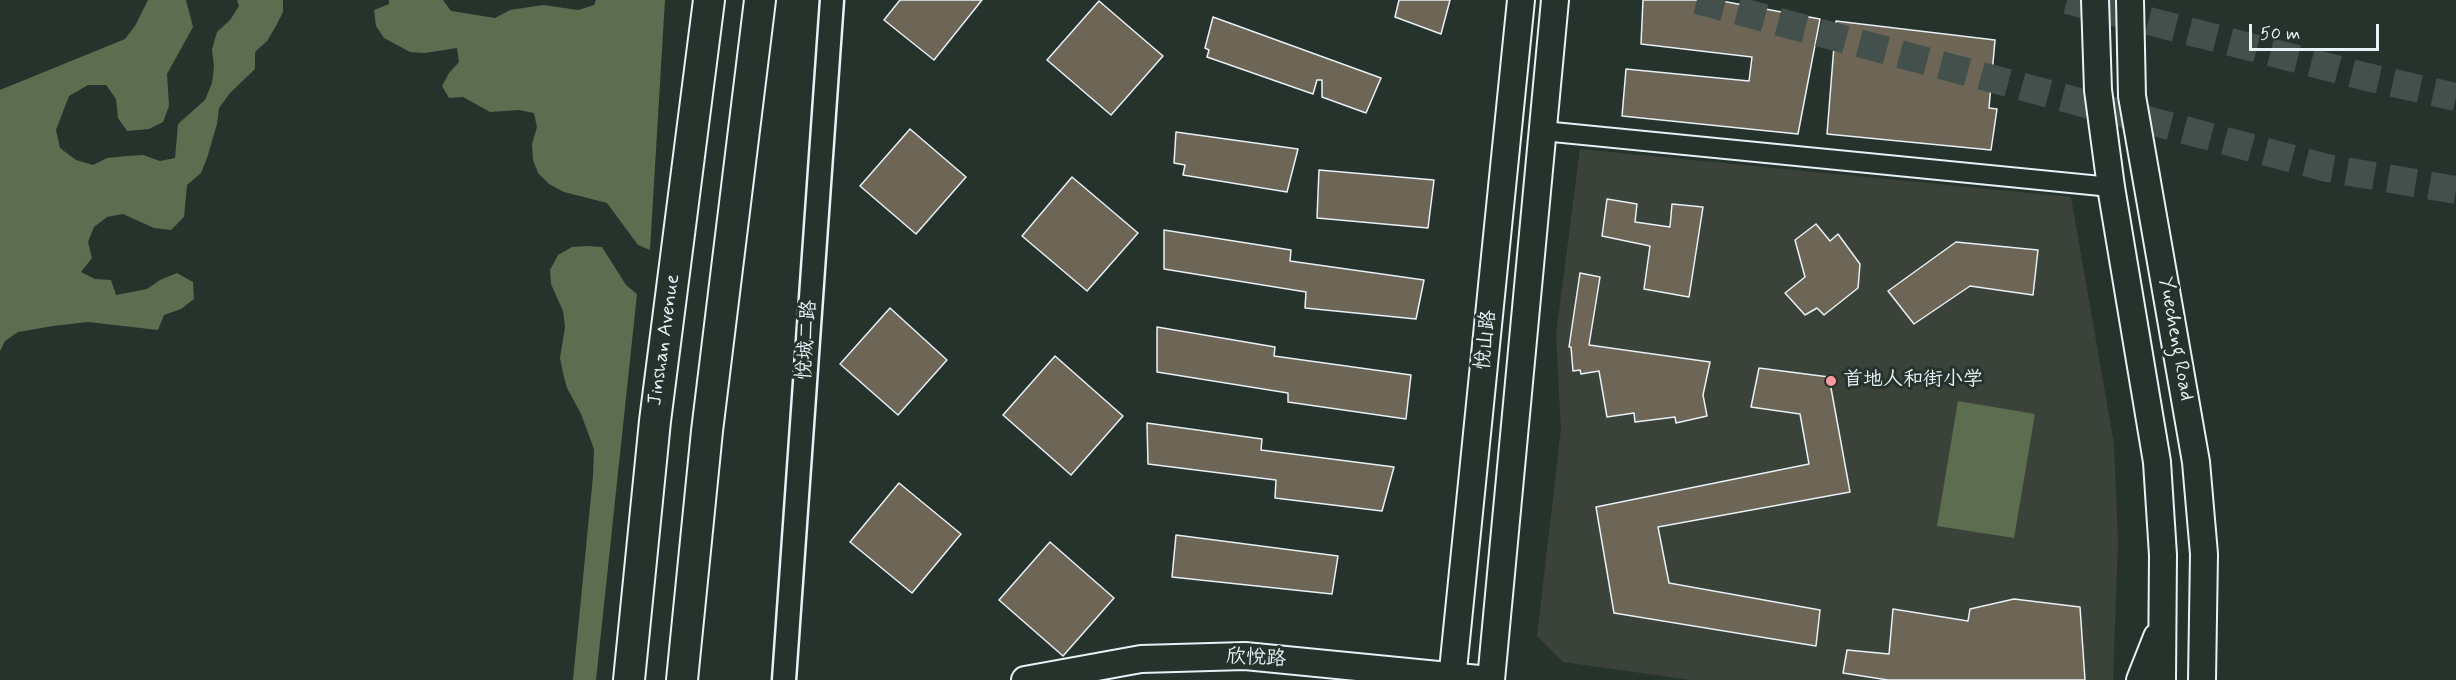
<!DOCTYPE html>
<html>
<head>
<meta charset="utf-8">
<style>
	body { margin:0 }
	#map { position:relative; width:2456px; height:680px; overflow:hidden; background:#26332d; font-family:Mynerve,sans-serif }
	canvas { display:block }
	.scale { position:absolute; left:2249px; top:24px; width:130px; height:27px; box-sizing:border-box; border:3px solid #e8f1f8; border-top:0; padding-left:8px; font-size:18px; line-height:21px; white-space:nowrap; color:#e8f1f8; -webkit-text-stroke:4px #26332d; paint-order:stroke }
</style>
</head>
<body>
<div id="map">
<canvas width="2456" height="680"></canvas>
<div class="scale">50 m</div>
</div>
<script>
const ctx = document.querySelector('canvas').getContext('2d');
ctx.lineJoin = 'round';
function fillPath(path, color) {
  ctx.fillStyle = color;
  ctx.fill(path, 'evenodd');
}
function poly(rows) {
  const path = new Path2D();
  for (const r of rows) {
    path.moveTo(r[0], r[1]);
    for (let i = 2; i < r.length; i += 2) path.lineTo(r[i], r[i + 1]);
  }
  return path;
}
function trace(path, color, width, dash) {
  ctx.strokeStyle = color;
  ctx.lineWidth = width;
  ctx.lineCap = dash ? 'butt' : 'round';
  ctx.setLineDash(dash || []);
  ctx.stroke(path);
}
function drawText(font, color, halo, rows, align = 'center') {
  ctx.font = font + ' Mynerve,"LXGW WenKai TC",sans-serif';
  ctx.lineWidth = 6;
  ctx.setLineDash([]);
  ctx.textBaseline = 'middle';
  ctx.strokeStyle = halo;
  ctx.fillStyle = color;
  for (const [text, x, y, turn = 0] of rows) {
    ctx.save();
    ctx.translate(x, y);
    ctx.rotate((+turn || 0) * Math.PI / 180);
    ctx.textAlign = isNaN(turn) ? turn : align;
    if (halo) ctx.strokeText(text, 0, 0);
    ctx.fillText(text, 0, 0);
    ctx.restore();
  }
}
const built = poly([
	[1580,149,2071,197,2114,444,2118,540,2113,680,1691,680,1563,662,1537,636,1561,429,1556,334]
]);
const green = poly([
	[148,0,186,0,193,27,167,74,169,106,163,122,149,129,127,131,118,118,116,99,106,85,88,85,69,96,56,130,60,148,76,160,93,165,107,158,127,156,143,155,160,161,175,158,178,124,205,100,212,83,214,67,212,49,217,32,230,20,239,6,237,0,283,0,283,12,276,26,267,41,255,52,255,69,230,93,219,108,217,124,207,158,201,173,187,185,184,217,171,230,154,228,123,214,107,217,94,227,88,242,92,258,81,272,95,279,111,280,116,295,147,289,160,280,177,273,193,282,194,299,181,309,164,315,158,330,88,322,53,326,18,332,5,341,0,351,0,90,125,39,135,26],
	[389,0,443,0,451,11,495,18,510,10,543,5,578,10,594,5,596,0,665,0,650,250,638,245,607,203,564,192,549,184,538,173,533,160,532,144,537,127,534,113,519,110,490,112,463,97,449,98,442,86,449,73,459,62,457,48,425,53,410,52,384,38,376,26,374,10,389,4],
	[588,246,602,247,626,285,637,294,596,680,573,680,593,476,594,449,581,414,567,388,563,373,560,358,565,327,563,311,551,284,550,270,558,255,572,247],
	[1958,401,2035,414,2014,538,1937,526]
]);
const building = poly([
	[900,0,982,0,934,60,884,20,900,0],
	[1399,0,1450,0,1441,34,1395,17,1399,0],
	[1643,0,1716,0,1820,19,1798,134,1622,116,1626,69,1749,81,1752,57,1641,44,1643,0],
	[1099,1,1163,56,1111,115,1047,60,1099,1],
	[1213,17,1381,78,1366,113,1322,97,1322,80,1317,80,1313,94,1207,57,1209,50,1205,48,1213,17],
	[1836,21,1995,40,1989,108,1997,109,1991,150,1827,134,1836,21],
	[910,129,966,177,916,234,860,186,910,129],
	[1176,132,1298,149,1287,192,1183,175,1185,165,1174,163,1176,132],
	[1319,170,1434,180,1428,228,1317,218,1319,170],
	[1072,177,1138,233,1087,291,1022,236,1072,177],
	[1607,199,1637,204,1635,222,1670,227,1672,204,1703,207,1689,297,1644,289,1650,246,1602,236,1607,199],
	[1816,224,1830,241,1838,234,1860,264,1858,288,1824,315,1817,308,1805,315,1785,293,1805,277,1795,240,1816,224],
	[1164,230,1291,250,1290,261,1424,280,1416,319,1305,308,1306,292,1164,269,1164,230],
	[1956,242,2038,250,2033,295,1970,286,1914,324,1888,291,1956,242],
	[1580,273,1600,277,1589,345,1710,362,1703,395,1707,416,1676,423,1675,417,1635,422,1634,413,1607,417,1599,371,1581,374,1580,370,1573,371,1571,347,1569,347,1580,273],
	[890,308,947,360,898,415,840,364,890,308],
	[1157,327,1275,347,1274,356,1411,375,1406,419,1288,402,1288,393,1157,372,1157,327],
	[1055,356,1123,416,1071,475,1003,415,1055,356],
	[1759,368,1829,377,1850,492,1658,527,1669,583,1820,610,1816,646,1614,613,1596,507,1809,464,1800,414,1751,407,1759,368],
	[1147,423,1262,439,1261,450,1394,467,1382,511,1275,498,1276,480,1148,464,1147,423],
	[899,483,961,534,912,593,850,542,899,483],
	[1176,535,1338,556,1332,594,1172,577,1176,535],
	[1050,542,1114,598,1063,656,999,600,1050,542],
	[2014,599,2080,607,2085,680,1888,680,1843,673,1847,650,1889,654,1893,609,1968,621,1970,609,2014,599]
]);
const primaryTunnel = poly([
	[1697,0,2327,168,2456,190],
	[2067,0,2367,77,2456,97]
]);
const minor = poly([
	[1543,131,2111,187]
]);
const tertiary = poly([
	[784,680,832,0]
]);
const secondary = poly([
	[2095,0,2098,90,2111,187,2157,462,2163,555,2162,680],
	[2130,0,2132,96,2196,462,2204,554,2202,680],
	[1025,680,1141,659,1245,656,1489,680],
	[1452,680,1521,0],
	[1491,680,1555,0],
	[2140,680,2157,637]
]);
const trunk = poly([
	[629,680,655,421,709,0],
	[682,680,707,431,760,0]
]);
const markers = [
	[1831,381,6,"#ff9aa2"]
];
const streetNames = [
	["Yuecheng Road",2175,339,80],
	["Jinshan Avenue",665,340,-82],
	["悦城二路",808,340,-86],
	["悦山路",1487,340,-84],
	["欣悦路",1256,659,3]
];
const poiNames = [
	["首地人和街小学",1843,381]
];
fillPath(built, '#3b4239');
fillPath(green, '#5d6d4f');
fillPath(building, '#6d6555');
trace(building, '#e8f1f8', 1.5);
trace(primaryTunnel, '#43504b', 28, [28, 14]);
trace(minor, '#e8f1f8', 22);
trace(tertiary, '#e8f1f8', 27);
trace(secondary, '#e8f1f8', 30);
trace(trunk, '#e8f1f8', 34);
trace(minor, '#26332d', 18);
trace(tertiary, '#26332d', 22);
trace(secondary, '#26332d', 26);
trace(trunk, '#26332d', 30);
for (const [x, y, r, color] of markers) {
  const dot = new Path2D();
  dot.arc(x, y, r, 0, 2 * Math.PI);
  ctx.fillStyle = color;
  ctx.fill(dot);
  trace(dot, '#26332d', 2);
}
drawText('20px', '#e8f1f8', '#26332d', streetNames);
drawText('20px', '#e8f1f8', '#26332d', poiNames, 'left');
</script>
</body>
</html>
